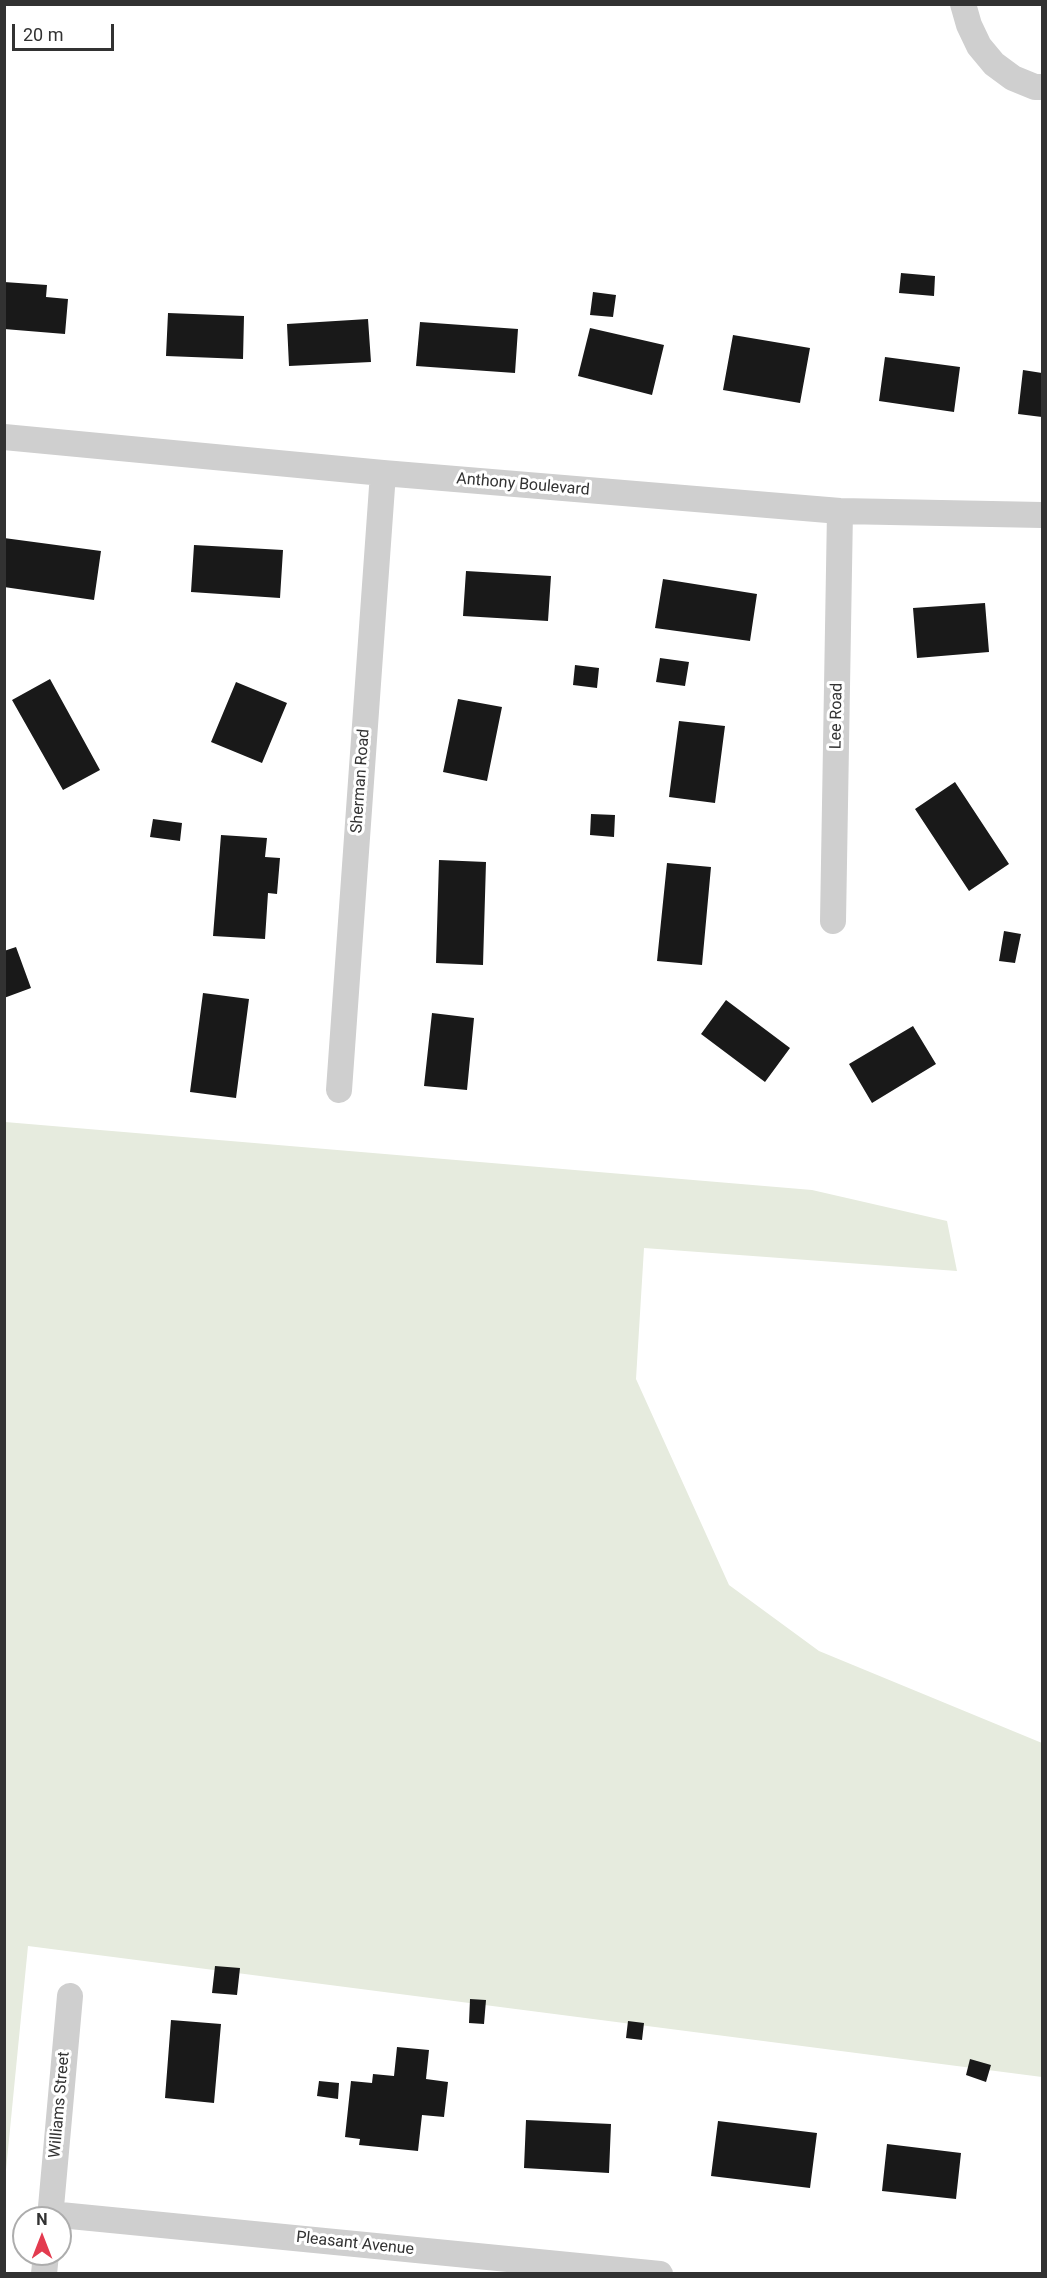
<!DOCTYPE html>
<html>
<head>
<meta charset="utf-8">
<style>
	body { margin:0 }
	#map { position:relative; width:1047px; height:2278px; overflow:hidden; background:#fff; font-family:Roboto,sans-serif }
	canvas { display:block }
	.frame { position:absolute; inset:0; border:6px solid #323232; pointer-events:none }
	.north { position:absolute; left:12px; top:2206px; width:60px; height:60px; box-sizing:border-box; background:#fff; border:2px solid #adadad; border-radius:50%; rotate:0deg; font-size:16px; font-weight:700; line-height:24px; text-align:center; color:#323232 }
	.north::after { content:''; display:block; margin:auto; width:21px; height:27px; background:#e33b4f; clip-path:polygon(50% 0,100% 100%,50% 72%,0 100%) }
	.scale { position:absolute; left:12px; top:24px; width:102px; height:27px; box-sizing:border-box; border:3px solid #323232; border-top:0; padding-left:8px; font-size:18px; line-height:21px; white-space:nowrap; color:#323232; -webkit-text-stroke:4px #fff; paint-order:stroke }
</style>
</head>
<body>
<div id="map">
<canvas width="1047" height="2278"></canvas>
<div class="frame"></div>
<div class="north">N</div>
<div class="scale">20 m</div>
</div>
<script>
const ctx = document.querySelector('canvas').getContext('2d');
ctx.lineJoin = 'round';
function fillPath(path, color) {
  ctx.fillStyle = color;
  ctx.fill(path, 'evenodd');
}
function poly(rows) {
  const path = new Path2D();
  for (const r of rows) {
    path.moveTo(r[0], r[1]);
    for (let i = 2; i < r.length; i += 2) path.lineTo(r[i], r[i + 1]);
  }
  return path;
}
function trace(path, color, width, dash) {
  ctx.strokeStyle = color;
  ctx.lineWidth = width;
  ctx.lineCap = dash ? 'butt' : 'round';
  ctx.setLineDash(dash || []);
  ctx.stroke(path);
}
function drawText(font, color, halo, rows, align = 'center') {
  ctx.font = font + ' Roboto,sans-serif';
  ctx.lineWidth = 6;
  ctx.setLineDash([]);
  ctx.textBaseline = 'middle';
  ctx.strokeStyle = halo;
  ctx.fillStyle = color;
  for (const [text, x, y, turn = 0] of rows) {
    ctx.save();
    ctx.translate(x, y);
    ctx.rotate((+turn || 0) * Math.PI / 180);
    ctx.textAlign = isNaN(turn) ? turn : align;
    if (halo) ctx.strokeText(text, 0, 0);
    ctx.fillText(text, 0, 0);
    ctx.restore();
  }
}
const green = poly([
	[5,1122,812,1190,947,1221,957,1271,644,1248,636,1379,729,1585,819,1651,1042,1743,1042,2077,28,1946,5,2180]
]);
const building = poly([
	[901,273,935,276,934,296,899,293],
	[4,282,47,285,46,297,68,299,65,334,4,329],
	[593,292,616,295,613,317,590,315],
	[168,313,244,316,243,359,166,356],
	[368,319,371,362,289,366,287,324],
	[420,322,518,329,515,373,416,366],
	[590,328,664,345,652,395,578,376],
	[733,335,810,348,800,403,723,390],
	[885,357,960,367,954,412,879,401],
	[1023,370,1042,373,1042,417,1018,414],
	[4,538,101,551,94,600,4,587],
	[194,545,283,550,280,598,191,592],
	[466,571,551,576,548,621,463,616],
	[663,579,757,594,750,641,655,628],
	[985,603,989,652,917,658,913,608],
	[660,658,689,662,685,686,656,682],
	[575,665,599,668,597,688,573,685],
	[50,679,100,770,63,790,12,700],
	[236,682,287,703,262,763,211,742],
	[458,699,502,707,487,781,443,772],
	[679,721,725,726,715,803,669,797],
	[955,782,1009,864,969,891,915,809],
	[591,814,615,815,614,837,590,835],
	[153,819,182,823,180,841,150,837],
	[221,835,267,838,265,857,280,858,277,894,268,893,265,939,213,936],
	[439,860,486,862,483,965,436,963],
	[667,863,711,867,702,965,657,961],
	[1004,931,1021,934,1015,963,999,961],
	[16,947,31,988,4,998,4,951],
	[203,993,249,999,236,1098,190,1092],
	[726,1000,790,1048,765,1082,701,1034],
	[432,1013,474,1018,467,1090,424,1086],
	[913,1026,936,1064,872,1103,849,1064],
	[215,1966,240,1968,237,1995,212,1993],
	[470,1999,486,2000,484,2024,469,2023],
	[171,2020,221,2024,214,2103,165,2098],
	[628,2021,644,2023,642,2040,626,2038],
	[397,2047,429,2050,426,2079,448,2082,444,2117,422,2115,418,2151,359,2145,360,2139,345,2137,351,2081,372,2083,373,2074,394,2076],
	[970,2059,991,2065,986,2082,966,2075],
	[319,2081,339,2083,338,2099,317,2096],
	[526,2120,611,2124,609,2173,524,2168],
	[718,2121,817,2133,810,2188,711,2176],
	[887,2144,961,2153,956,2199,882,2191]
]);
const street = poly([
	[963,4,969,25,979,46,994,64,1013,78,1035,87,1042,87],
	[4,437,383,473,840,511,1042,515],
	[833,921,840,511],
	[339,1090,383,473],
	[50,2214,660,2274],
	[50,2218,70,1996],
	[44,2274,46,2254]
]);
const streetNames = [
	["Anthony Boulevard",523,485,5],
	["Lee Road",837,716,-89],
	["Sherman Road",361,781,-86],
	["Williams Street",60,2105,-85],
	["Pleasant Avenue",355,2244,6]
];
fillPath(green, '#e6ebde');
fillPath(building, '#191919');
trace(street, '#cfcfcf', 26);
drawText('16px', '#323232', '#fff', streetNames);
</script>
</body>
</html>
